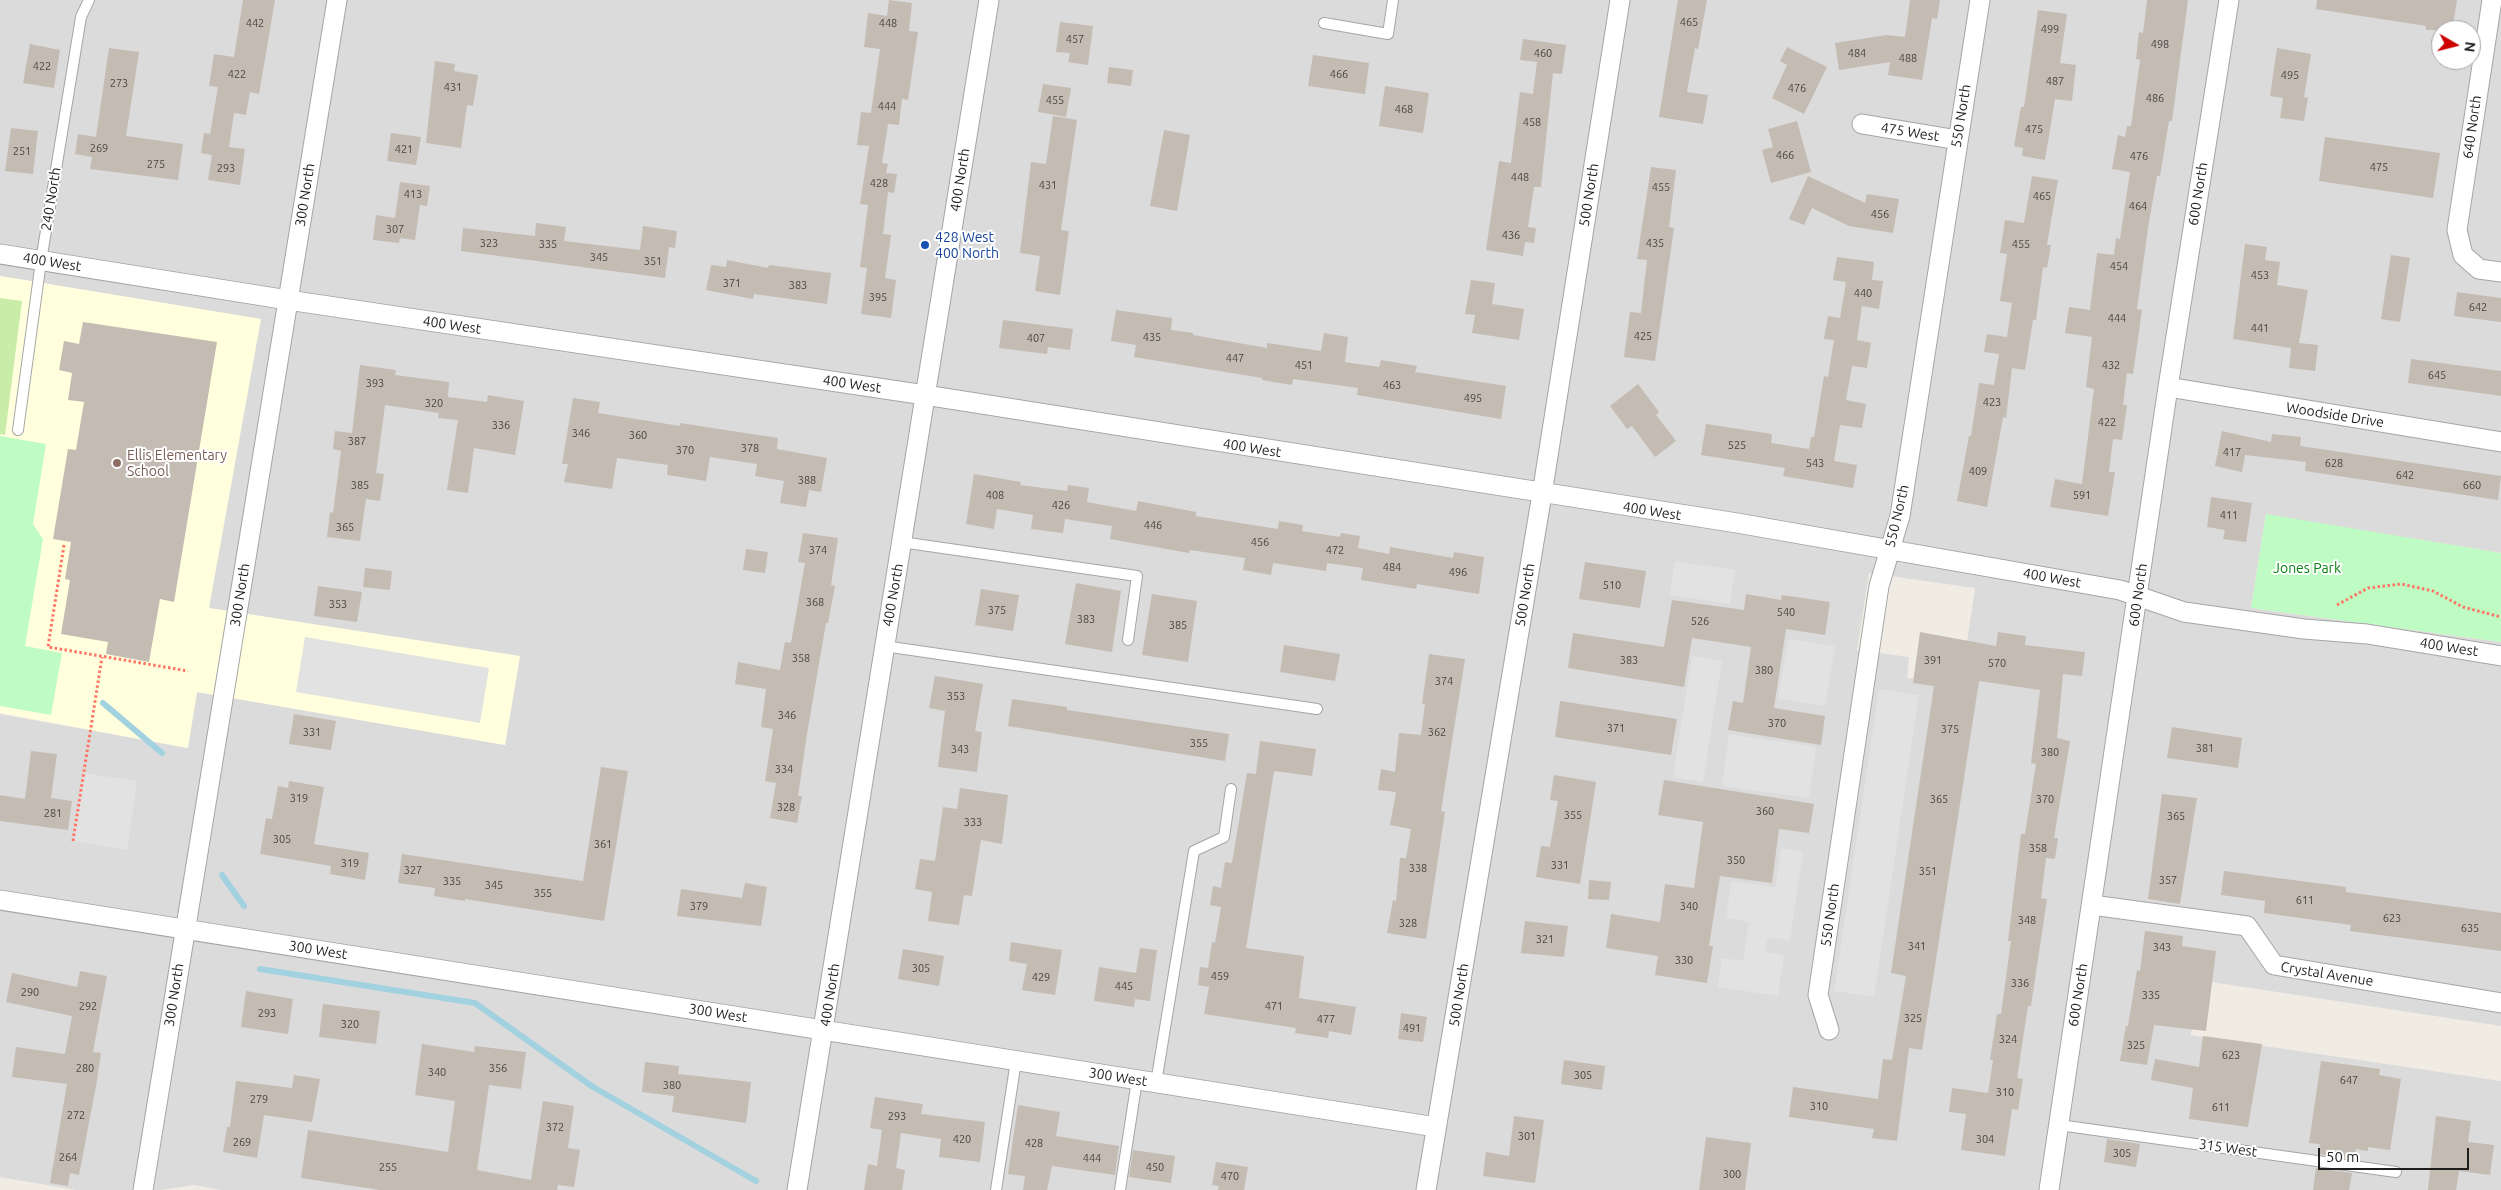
<!DOCTYPE html>
<html>
<head>
<meta charset="utf-8">
<style>
	body { margin:0 }
	#map { position:relative; width:2501px; height:1190px; overflow:hidden; background:#f0ece4; font-family:Ubuntu,sans-serif }
	canvas { display:block }
	.north { position:absolute; left:2431px; top:20px; width:50px; height:50px; box-sizing:border-box; background:#fff; border:1px solid #a5a5a5; border-radius:50%; rotate:98deg; font-size:14px; font-weight:700; line-height:20px; text-align:center; color:#1e1e1e }
	.north::after { content:''; display:block; margin:auto; width:18px; height:22px; background:#cc0100; clip-path:polygon(50% 0,100% 100%,50% 72%,0 100%) }
	.scale { position:absolute; left:2318px; top:1148px; width:151px; height:22px; box-sizing:border-box; border:2px solid #1e1e1e; border-top:0; padding-left:6px; font-size:15px; line-height:18px; white-space:nowrap; color:#1e1e1e; -webkit-text-stroke:4px #fff; paint-order:stroke }
</style>
</head>
<body>
<div id="map">
<canvas width="2501" height="1190"></canvas>
<div class="north">N</div>
<div class="scale">50 m</div>
</div>
<script>
const ctx = document.querySelector('canvas').getContext('2d');
ctx.lineJoin = 'round';
function fillPath(path, color) {
  ctx.fillStyle = color;
  ctx.fill(path, 'evenodd');
}
function poly(rows) {
  const path = new Path2D();
  for (const r of rows) {
    path.moveTo(r[0], r[1]);
    for (let i = 2; i < r.length; i += 2) path.lineTo(r[i], r[i + 1]);
  }
  return path;
}
function trace(path, color, width, dash) {
  ctx.strokeStyle = color;
  ctx.lineWidth = width;
  ctx.lineCap = dash ? 'butt' : 'round';
  ctx.setLineDash(dash || []);
  ctx.stroke(path);
}
function drawText(font, color, halo, rows, align = 'center') {
  ctx.font = font + ' Ubuntu,sans-serif';
  ctx.lineWidth = 4;
  ctx.setLineDash([]);
  ctx.textBaseline = 'middle';
  ctx.strokeStyle = halo;
  ctx.fillStyle = color;
  for (const [text, x, y, turn = 0] of rows) {
    ctx.save();
    ctx.translate(x, y);
    ctx.rotate((+turn || 0) * Math.PI / 180);
    ctx.textAlign = isNaN(turn) ? turn : align;
    if (halo) ctx.strokeText(text, 0, 0);
    ctx.fillText(text, 0, 0);
    ctx.restore();
  }
}
const residential = poly([
	[0,0,2501,0,2501,553,2266,515,2251,608,2501,642,2501,1026,2211,982,2190,1035,2501,1081,2501,1190,222,1190,193,1185,161,1190,76,1190,0,1177,0,714,187,748,197,692,505,745,520,657,208,608,260,319,0,276],
	[2441,30,2471,30,2471,60,2441,60],
	[1869,573,1975,588,1961,683,1907,678,1909,657,1857,650]
]);
const education = poly([
	[0,276,261,319,209,608,520,656,505,745,197,692,188,748,0,713]
]);
const grass = poly([
	[0,298,22,301,5,435,0,434]
]);
const park = poly([
	[0,436,46,444,33,524,43,539,25,646,62,653,51,715,0,706],
	[2266,514,2501,553,2501,642,2251,608]
]);
const parking = poly([
	[1675,561,1735,570,1730,604,1670,595],
	[305,637,489,668,480,723,296,692],
	[1788,639,1835,646,1825,706,1778,699],
	[1692,656,1722,661,1703,782,1673,777],
	[1879,689,1919,695,1874,997,1834,991],
	[1729,734,1816,747,1809,798,1722,786],
	[83,773,137,781,127,850,73,841],
	[1781,848,1803,852,1790,940,1767,938,1765,952,1784,955,1778,996,1718,987,1722,958,1743,961,1749,922,1726,918,1731,881,1776,887]
]);
const stream = poly([
	[103,703,162,753],
	[222,875,244,906],
	[260,969,475,1003,593,1087,756,1181]
]);
const building = poly([
	[243,0,275,0,259,94,250,92,246,115,234,113,229,147,245,149,240,185,208,180,212,155,201,153,204,133,210,134,218,87,209,86,214,54,234,57],
	[889,0,912,3,909,31,918,32,908,100,902,99,899,125,888,124,882,163,888,164,886,173,897,174,894,193,888,192,883,234,891,235,885,278,896,280,891,318,861,314,867,268,860,267,868,205,860,204,869,146,857,145,861,112,871,113,880,49,864,47,868,13,887,16],
	[1678,0,1707,0,1698,49,1695,48,1687,92,1708,95,1703,124,1659,117],
	[1910,0,1940,0,1937,19,1932,18,1922,80,1888,75,1890,62,1839,70,1835,43,1887,35,1905,37],
	[2147,0,2188,0,2172,121,2169,121,2160,176,2157,176,2148,228,2137,309,2142,310,2133,374,2127,373,2123,405,2127,405,2122,440,2113,439,2109,472,2115,472,2108,516,2050,507,2055,479,2082,484,2094,389,2086,387,2092,337,2065,333,2069,307,2090,310,2097,253,2114,255,2116,238,2120,239,2130,172,2112,169,2118,135,2125,137,2127,126,2131,126,2140,60,2136,59,2139,32,2143,33],
	[2317,0,2457,0,2452,30,2426,30,2426,26,2316,9],
	[2038,10,2067,14,2060,63,2076,65,2072,101,2055,99,2045,160,2022,156,2023,148,2014,146,2021,107,2024,107],
	[1060,22,1093,26,1088,65,1068,62,1070,53,1056,52],
	[1523,39,1566,45,1562,74,1553,73,1541,187,1534,187,1528,227,1536,228,1534,243,1525,242,1523,256,1486,250,1499,161,1511,163,1520,92,1533,94,1537,62,1520,60],
	[30,44,60,50,54,88,23,83],
	[1787,47,1827,67,1804,114,1772,98,1787,65,1780,61],
	[109,48,139,52,126,136,183,144,178,180,90,169,92,157,75,154,78,134,96,137],
	[2277,48,2311,54,2304,97,2308,98,2304,121,2280,118,2283,98,2270,96],
	[1313,55,1369,63,1365,94,1308,86],
	[435,61,455,64,454,71,478,75,473,106,467,105,461,148,426,143],
	[1109,67,1133,70,1131,86,1107,83],
	[1043,84,1071,88,1066,117,1038,112],
	[1385,86,1429,93,1423,133,1379,126],
	[1053,116,1077,120,1061,230,1069,231,1060,295,1035,291,1040,256,1020,253,1031,162,1046,164],
	[1797,121,1811,172,1771,183,1762,150,1773,147,1768,129],
	[11,128,38,131,33,174,5,171],
	[1164,130,1190,135,1177,211,1150,206],
	[391,133,421,137,416,165,387,161],
	[2325,137,2440,153,2433,198,2319,181],
	[1651,167,1676,170,1669,227,1674,228,1655,361,1624,357,1630,312,1641,313,1647,260,1637,259],
	[1808,176,1865,203,1867,194,1899,199,1893,233,1849,226,1812,208,1804,225,1789,219],
	[2032,176,2058,180,2047,245,2051,245,2047,268,2043,267,2036,320,2033,320,2025,370,2012,368,2006,418,2003,417,1987,507,1957,501,1969,436,1971,436,1979,383,1994,385,1999,354,1984,352,1987,334,2007,337,2012,303,2000,301,2007,254,2000,253,2005,220,2024,223],
	[400,182,430,186,427,206,420,205,415,240,400,238,399,243,373,240,376,215,395,218],
	[536,223,566,227,564,241,640,250,643,226,677,231,675,248,669,247,665,278,461,251,463,228,535,236],
	[2245,244,2267,247,2265,260,2280,262,2277,285,2308,290,2299,343,2318,345,2315,371,2289,368,2291,348,2233,339],
	[2391,255,2410,258,2400,322,2381,319],
	[1837,257,1874,262,1872,280,1883,281,1879,309,1862,306,1857,340,1871,343,1867,368,1852,366,1846,400,1866,404,1862,428,1840,425,1834,461,1857,465,1853,488,1783,476,1785,468,1701,455,1706,424,1772,434,1771,443,1809,449,1811,437,1814,437,1824,376,1828,377,1834,340,1824,339,1828,316,1840,318,1846,282,1833,280],
	[727,260,768,268,769,265,831,273,827,304,754,294,753,299,706,290,711,265,726,267],
	[1471,280,1495,283,1492,304,1524,309,1519,340,1472,333,1475,315,1465,314],
	[2457,292,2501,298,2501,322,2454,316],
	[1116,310,1172,318,1171,330,1193,333,1193,335,1267,348,1267,343,1321,351,1324,333,1348,337,1345,362,1379,367,1381,360,1417,366,1415,372,1506,386,1501,419,1357,395,1358,388,1293,379,1292,385,1262,380,1262,378,1134,357,1136,345,1111,341],
	[1003,320,1073,329,1070,350,1048,347,1047,354,999,348],
	[83,322,217,342,174,602,160,599,149,662,106,654,108,642,61,634,70,580,65,579,71,542,53,539,68,449,76,450,84,402,68,400,72,373,59,370,64,341,79,344],
	[2411,359,2501,371,2501,396,2408,383],
	[360,365,396,370,395,375,449,382,448,397,487,402,488,395,524,401,515,455,474,448,468,493,447,490,458,420,438,418,439,413,385,405,376,473,384,474,380,501,366,499,360,541,327,537,330,512,333,513,341,451,333,449,335,431,352,433],
	[1638,384,1659,412,1656,415,1676,441,1655,457,1632,426,1627,429,1610,406],
	[573,398,600,402,598,413,680,426,680,423,778,438,777,449,827,458,821,492,809,490,806,507,780,503,784,481,755,476,757,464,710,457,706,481,667,475,668,465,617,458,612,489,564,482,568,464,562,464],
	[2222,431,2271,442,2272,434,2301,437,2300,446,2501,476,2498,500,2305,471,2306,462,2245,455,2242,472,2215,466],
	[974,474,1021,482,1020,485,1067,491,1068,485,1089,488,1087,502,1136,511,1138,501,1196,512,1196,516,1278,529,1279,521,1303,525,1302,531,1340,537,1341,533,1360,536,1358,548,1389,554,1390,547,1453,558,1454,552,1484,557,1479,594,1417,584,1416,589,1361,580,1363,568,1327,563,1326,571,1273,563,1271,575,1243,570,1245,558,1190,550,1189,553,1110,539,1112,526,1065,519,1063,533,1031,529,1033,515,997,509,994,529,966,524],
	[2211,497,2252,503,2246,542,2223,539,2225,530,2207,527],
	[803,533,838,538,831,585,835,586,828,623,826,623,807,734,798,796,802,796,797,823,770,818,776,783,765,781,773,729,761,727,766,689,735,684,738,662,780,670,785,642,791,643,805,563,798,562],
	[746,549,768,552,765,573,743,570],
	[1585,562,1646,571,1640,608,1579,599],
	[365,568,392,571,390,590,363,587],
	[1076,583,1121,591,1112,652,1065,644],
	[318,586,362,592,357,622,314,616],
	[981,589,1019,595,1013,631,975,625],
	[1152,594,1197,601,1188,662,1142,655],
	[1746,594,1781,600,1782,595,1830,602,1825,635,1786,629,1774,708,1825,716,1821,745,1728,730,1733,701,1743,703,1751,647,1692,638,1684,687,1568,668,1573,633,1664,647,1672,600,1744,610],
	[1920,632,1996,646,1998,632,2026,636,2025,645,2085,652,2082,676,2063,674,2057,738,2070,741,2054,838,2058,838,2055,859,2046,858,2041,898,2047,899,2031,1006,2028,1006,2017,1078,2023,1079,2018,1110,2012,1109,2005,1156,1961,1150,1966,1114,1949,1112,1952,1088,1988,1093,1993,1060,1990,1060,1997,1014,2001,1014,2011,941,2008,941,2021,834,2025,834,2036,764,2031,763,2040,690,1979,681,1922,1050,1909,1048,1897,1141,1872,1138,1874,1129,1789,1117,1793,1087,1878,1099,1883,1059,1892,1060,1906,976,1891,973,1934,686,1913,683],
	[1284,645,1340,654,1335,681,1280,672],
	[1429,654,1465,659,1441,811,1445,812,1426,939,1387,933,1393,900,1396,901,1400,858,1406,858,1411,829,1390,825,1396,792,1378,790,1381,769,1395,772,1399,733,1421,735,1425,704,1422,704],
	[935,676,983,684,975,731,982,732,977,772,938,767,945,711,929,708],
	[1012,699,1067,707,1067,710,1229,734,1225,761,1008,726],
	[1560,701,1677,719,1671,755,1555,737],
	[294,714,336,721,331,750,289,744],
	[2172,727,2242,738,2238,768,2167,758],
	[1260,741,1316,749,1312,776,1274,771,1246,948,1304,956,1299,998,1356,1007,1351,1035,1329,1031,1328,1038,1295,1033,1296,1028,1204,1014,1209,987,1198,985,1200,967,1208,968,1212,942,1215,943,1221,907,1210,905,1213,886,1221,888,1225,862,1232,863,1247,773,1256,774],
	[31,751,57,754,51,798,72,801,68,830,0,821,0,795,25,799],
	[601,767,628,771,604,921,465,899,465,901,434,896,435,888,398,883,402,854,583,881],
	[1554,775,1596,782,1580,884,1536,877,1541,846,1550,847,1558,801,1550,800],
	[1664,780,1814,804,1809,833,1779,829,1772,883,1720,876,1709,946,1713,946,1707,983,1655,975,1658,956,1606,948,1611,914,1660,922,1665,884,1694,888,1703,822,1658,815],
	[289,781,324,787,314,844,369,853,365,880,330,874,331,866,260,854,266,818,272,819,278,786,288,788],
	[960,788,1008,795,1002,844,981,840,972,896,964,895,959,925,928,921,932,892,915,889,920,859,935,861,943,807,957,809],
	[2162,794,2197,798,2180,904,2148,899],
	[2224,871,2346,887,2346,892,2501,913,2501,951,2350,931,2351,925,2264,913,2265,901,2221,895],
	[1589,880,1611,882,1609,900,1588,899],
	[745,883,767,887,761,926,677,916,681,889,742,898],
	[1525,921,1568,926,1564,957,1521,953],
	[2145,931,2183,936,2182,946,2216,951,2206,1031,2154,1025,2147,1065,2120,1061,2126,1026,2128,1026,2137,970,2140,971],
	[1011,942,1062,950,1055,995,1022,990,1027,964,1009,961],
	[1140,948,1157,950,1150,1001,1135,999,1134,1007,1094,1001,1099,967,1136,973],
	[903,949,944,956,939,986,898,979],
	[80,971,107,976,93,1052,101,1053,96,1086,79,1175,70,1173,68,1186,50,1183,67,1084,12,1077,16,1047,65,1054,72,1016,6,1002,12,973,77,987],
	[246,991,293,999,288,1034,241,1027],
	[323,1004,380,1011,376,1044,319,1037],
	[1401,1013,1427,1017,1423,1042,1398,1039],
	[2203,1036,2262,1044,2248,1127,2189,1119,2193,1088,2151,1080,2155,1059,2199,1067],
	[422,1044,474,1052,475,1046,526,1052,521,1089,489,1085,477,1170,531,1180,543,1101,574,1106,568,1148,580,1150,574,1187,558,1185,557,1190,380,1190,301,1178,308,1130,448,1152,455,1101,415,1095],
	[1564,1060,1605,1066,1602,1090,1561,1084],
	[2321,1061,2380,1069,2379,1075,2401,1079,2390,1150,2368,1147,2368,1151,2356,1149,2354,1159,2318,1154,2320,1144,2309,1143],
	[645,1062,679,1066,678,1074,751,1082,746,1123,672,1112,674,1096,642,1092],
	[294,1075,320,1079,312,1122,264,1115,257,1158,223,1152,227,1127,230,1127,236,1081,292,1088],
	[875,1097,923,1104,921,1114,985,1122,980,1162,939,1157,941,1139,901,1133,896,1168,905,1170,902,1190,864,1190,868,1164,877,1166,882,1130,870,1128],
	[1018,1105,1060,1112,1056,1136,1119,1146,1115,1175,1052,1166,1047,1190,1023,1190,1025,1176,1008,1174],
	[1514,1116,1544,1120,1535,1183,1483,1176,1486,1152,1509,1156],
	[2436,1116,2471,1121,2468,1142,2494,1145,2490,1175,2459,1171,2456,1190,2428,1190],
	[1706,1137,1751,1143,1745,1190,1699,1190],
	[2107,1139,2140,1144,2136,1167,2104,1162],
	[1133,1150,1175,1156,1171,1183,1129,1177],
	[1216,1162,1248,1167,1244,1190,1218,1190,1219,1186,1212,1185],
	[2316,1168,2352,1173,2349,1190,2313,1190]
]);
const path = poly([
	[64,545,48,647,188,671],
	[2337,605,2368,588,2401,584,2433,591,2463,607,2501,617],
	[73,841,102,657]
]);
const service = poly([
	[1324,23,1388,34,1393,0],
	[18,430,41,261,81,17,89,0],
	[901,542,1137,576,1128,640],
	[884,646,1317,709],
	[1156,1083,1194,851,1224,837,1231,789],
	[2059,1125,2396,1172],
	[996,1190,1016,1061],
	[1120,1190,1137,1080]
]);
const minor = poly([
	[2492,0,2457,230,2463,255,2479,269,2501,272],
	[1862,124,1958,140],
	[0,254,288,300,925,395,1737,523,2120,590,2184,612,2304,629,2367,634,2501,656],
	[2168,387,2501,442],
	[0,900,1436,1127],
	[2092,905,2247,926,2274,965,2501,1003],
	[1829,1030,1818,995,1879,586,1900,516,1980,0],
	[143,1190,337,0],
	[797,1190,989,0],
	[1426,1190,1542,494,1620,0],
	[2049,1190,2168,387,2229,0]
]);
const markers = [
	[925,245,5,"#1a4fb4"],
	[117,463,5,"#8d6e63"]
];
const numberNames = [
	["465",1689,22],
	["442",255,23],
	["448",888,23],
	["499",2050,29],
	["457",1075,39],
	["498",2160,44],
	["460",1543,53],
	["484",1857,53],
	["488",1908,58],
	["422",42,66],
	["422",237,74],
	["466",1339,74],
	["495",2290,75],
	["487",2055,81],
	["273",119,83],
	["431",453,87],
	["476",1797,88],
	["486",2155,98],
	["455",1055,100],
	["444",887,106],
	["468",1404,109],
	["458",1532,122],
	["475",2034,129],
	["269",99,148],
	["421",404,149],
	["251",22,151],
	["466",1785,155],
	["476",2139,156],
	["275",156,164],
	["475",2379,167],
	["293",226,168],
	["448",1520,177],
	["428",879,183],
	["431",1048,185],
	["455",1661,187],
	["413",413,194],
	["465",2042,196],
	["464",2138,206],
	["456",1880,214],
	["307",395,229],
	["436",1511,235],
	["323",489,243],
	["435",1655,243],
	["335",548,244],
	["455",2021,244],
	["345",599,257],
	["351",653,261],
	["454",2119,266],
	["453",2260,275],
	["371",732,283],
	["383",798,285],
	["440",1863,293],
	["395",878,297],
	["642",2478,307],
	["444",2117,318],
	["441",2260,328],
	["425",1643,336],
	["435",1152,337],
	["407",1036,338],
	["447",1235,358],
	["451",1304,365],
	["432",2111,365],
	["645",2437,375],
	["393",375,383],
	["463",1392,385],
	["495",1473,398],
	["423",1992,402],
	["320",434,403],
	["422",2107,422],
	["336",501,425],
	["346",581,433],
	["360",638,435],
	["387",357,441],
	["525",1737,445],
	["378",750,448],
	["370",685,450],
	["417",2232,452],
	["543",1815,463],
	["628",2334,463],
	["409",1978,471],
	["642",2405,475],
	["388",807,480],
	["385",360,485],
	["660",2472,485],
	["408",995,495],
	["591",2082,495],
	["426",1061,505],
	["411",2229,515],
	["446",1153,525],
	["365",345,527],
	["456",1260,542],
	["374",818,550],
	["472",1335,550],
	["484",1392,567],
	["496",1458,572],
	["510",1612,585],
	["368",815,602],
	["353",338,604],
	["375",997,610],
	["540",1786,612],
	["383",1086,619],
	["526",1700,621],
	["385",1178,625],
	["358",801,658],
	["383",1629,660],
	["391",1933,660],
	["570",1997,663],
	["380",1764,670],
	["374",1444,681],
	["353",956,696],
	["346",787,715],
	["370",1777,723],
	["371",1616,728],
	["375",1950,729],
	["331",312,732],
	["362",1437,732],
	["355",1199,743],
	["381",2205,748],
	["343",960,749],
	["380",2050,752],
	["334",784,769],
	["319",299,798],
	["365",1939,799],
	["370",2045,799],
	["328",786,807],
	["360",1765,811],
	["281",53,813],
	["355",1573,815],
	["365",2176,816],
	["333",973,822],
	["305",282,839],
	["361",603,844],
	["358",2038,848],
	["350",1736,860],
	["319",350,863],
	["331",1560,865],
	["338",1418,868],
	["327",413,870],
	["351",1928,871],
	["357",2168,880],
	["335",452,881],
	["345",494,885],
	["355",543,893],
	["611",2305,900],
	["379",699,906],
	["340",1689,906],
	["623",2392,918],
	["348",2027,920],
	["328",1408,923],
	["635",2470,928],
	["321",1545,939],
	["341",1917,946],
	["343",2162,947],
	["330",1684,960],
	["305",921,968],
	["459",1220,976],
	["429",1041,977],
	["336",2020,983],
	["445",1124,986],
	["290",30,992],
	["335",2151,995],
	["292",88,1006],
	["471",1274,1006],
	["293",267,1013],
	["325",1913,1018],
	["477",1326,1019],
	["320",350,1024],
	["491",1412,1028],
	["324",2008,1039],
	["325",2136,1045],
	["623",2231,1055],
	["280",85,1068],
	["356",498,1068],
	["340",437,1072],
	["305",1583,1075],
	["647",2349,1080],
	["380",672,1085],
	["310",2005,1092],
	["279",259,1099],
	["310",1819,1106],
	["611",2221,1107],
	["272",76,1115],
	["293",897,1116],
	["372",555,1127],
	["301",1527,1136],
	["420",962,1139],
	["304",1985,1139],
	["269",242,1142],
	["428",1034,1143],
	["305",2122,1153],
	["264",68,1157],
	["444",1092,1158],
	["255",388,1167],
	["450",1155,1167],
	["300",1732,1174],
	["470",1230,1176]
];
const streetNames = [
	["550 North",1961,116,-81],
	["640 North",2472,127,-82],
	["475 West",1910,132,9],
	["400 North",960,180,-81],
	["600 North",2198,194,-81],
	["300 North",305,195,-81],
	["500 North",1589,195,-81],
	["240 North",51,199,-81],
	["400 West",52,262,9],
	["400 West",452,325,8],
	["400 West",852,384,8],
	["Woodside Drive",2335,415,9],
	["400 West",1252,448,9],
	["400 West",1652,511,9],
	["550 North",1897,516,-77],
	["400 West",2052,578,10],
	["300 North",240,595,-81],
	["400 North",893,595,-80],
	["500 North",1525,595,-81],
	["600 North",2138,595,-82],
	["400 West",2449,647,9],
	["550 North",1830,915,-82],
	["300 West",318,950,9],
	["Crystal Avenue",2327,974,9],
	["300 North",174,995,-81],
	["400 North",830,995,-81],
	["500 North",1459,995,-81],
	["600 North",2078,995,-81],
	["300 West",718,1013,9],
	["300 West",1118,1077,9],
	["315 West",2228,1148,8]
];
const transitNames = [
	["428 West",935,237],
	["400 North",935,253]
];
const educationNames = [
	["Ellis Elementary",127,455],
	["School",127,471]
];
const parkNames = [
	["Jones Park",2307,568]
];
fillPath(residential, '#dcdbdb');
fillPath(education, '#ffd');
fillPath(grass, '#c9eca8');
fillPath(park, '#bffcc4');
fillPath(parking, '#e2e2e2');
trace(stream, '#a2d1df', 6);
fillPath(building, '#c4bbb3');
trace(service, '#a5a5a5', 12);
trace(minor, '#a5a5a5', 21);
trace(path, '#ff7665', 3, [2.5, 2.5]);
trace(service, '#fff', 10);
trace(minor, '#fff', 19);
for (const [x, y, r, color] of markers) {
  const dot = new Path2D();
  dot.arc(x, y, r, 0, 2 * Math.PI);
  ctx.fillStyle = color;
  ctx.fill(dot);
  trace(dot, '#fff', 2);
}
drawText('11px', '#484543', null, numberNames);
drawText('14px', '#1e1e1e', '#fff', streetNames);
drawText('14px', '#164399', '#fff', transitNames, 'left');
drawText('14px', '#785e54', '#fff', educationNames, 'left');
drawText('14px', '#078212', '#fff', parkNames);
</script>
</body>
</html>
